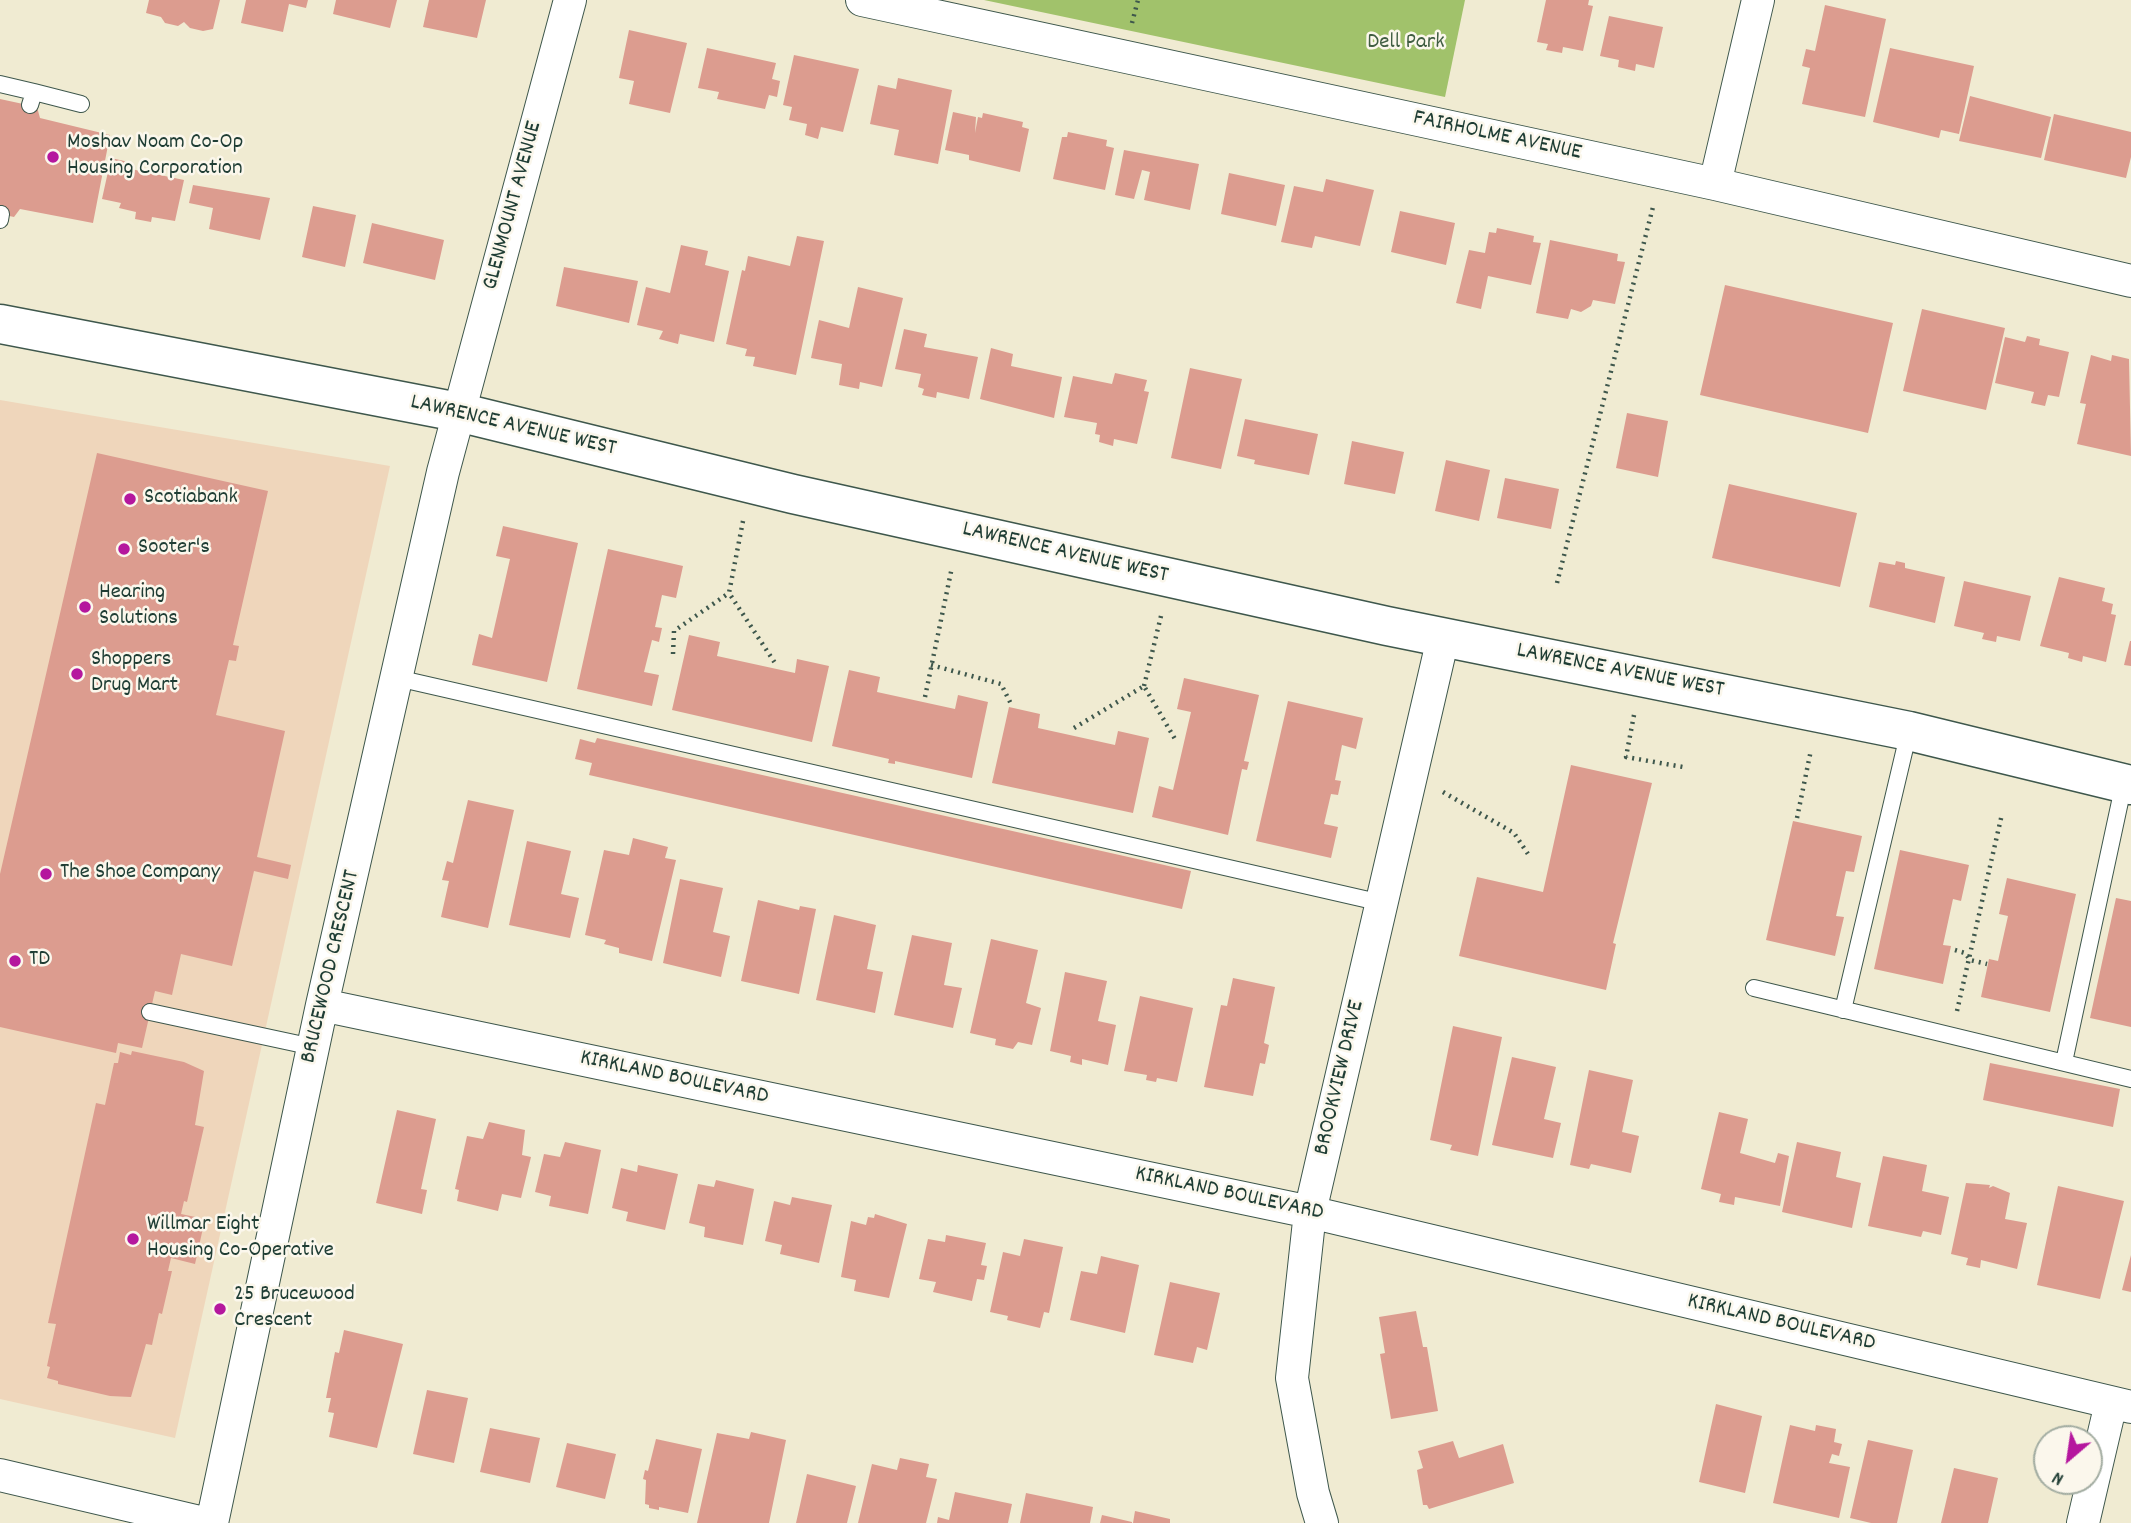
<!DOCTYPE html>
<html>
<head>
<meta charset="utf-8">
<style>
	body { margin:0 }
	#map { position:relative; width:2131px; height:1523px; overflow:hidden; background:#f0ebd2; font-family:Dekko,sans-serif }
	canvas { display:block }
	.north { position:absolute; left:2033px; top:1425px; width:70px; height:70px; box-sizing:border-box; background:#fbf7ec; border:2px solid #a3ada2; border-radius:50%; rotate:209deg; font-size:19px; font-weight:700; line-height:28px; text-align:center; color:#1f3d34 }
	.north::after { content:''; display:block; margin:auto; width:24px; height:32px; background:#b5179e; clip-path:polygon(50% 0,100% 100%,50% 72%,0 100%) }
</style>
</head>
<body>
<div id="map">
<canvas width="2131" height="1523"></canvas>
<div class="north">N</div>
</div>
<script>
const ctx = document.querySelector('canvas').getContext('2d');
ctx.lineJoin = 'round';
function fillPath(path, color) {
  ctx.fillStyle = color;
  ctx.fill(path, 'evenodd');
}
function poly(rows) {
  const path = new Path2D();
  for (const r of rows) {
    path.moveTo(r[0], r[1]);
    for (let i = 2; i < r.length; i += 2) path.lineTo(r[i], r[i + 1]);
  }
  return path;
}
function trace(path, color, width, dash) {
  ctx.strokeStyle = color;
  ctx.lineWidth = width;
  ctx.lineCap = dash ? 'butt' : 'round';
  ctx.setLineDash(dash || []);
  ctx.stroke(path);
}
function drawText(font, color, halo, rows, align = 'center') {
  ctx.font = font + ' Dekko,sans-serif';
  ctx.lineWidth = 5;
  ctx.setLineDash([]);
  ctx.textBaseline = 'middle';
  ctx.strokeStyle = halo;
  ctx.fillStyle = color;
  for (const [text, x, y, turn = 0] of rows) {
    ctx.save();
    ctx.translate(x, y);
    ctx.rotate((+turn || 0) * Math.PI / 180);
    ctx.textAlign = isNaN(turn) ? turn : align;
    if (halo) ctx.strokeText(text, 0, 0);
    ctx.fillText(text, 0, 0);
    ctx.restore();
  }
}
const built = poly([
	[0,400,390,466,175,1438,0,1399]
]);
const green = poly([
	[984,0,1465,0,1445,97]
]);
const building = poly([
	[149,0,220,0,213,29,203,31,190,28,184,22,178,26,165,23,161,17,146,13],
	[246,0,308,0,306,8,289,4,283,32,241,23],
	[336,0,397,0,390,28,333,14],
	[429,0,486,0,477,38,423,27],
	[1546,0,1589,0,1588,5,1593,6,1583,51,1563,47,1562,53,1546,50,1548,44,1537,42],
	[1825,5,1886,19,1865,117,1802,104,1810,68,1802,66,1806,49,1815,51],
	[1609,16,1663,27,1654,68,1636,64,1635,71,1618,67,1619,60,1600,56],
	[629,30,687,43,670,113,629,104,634,81,619,78],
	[707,48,776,63,772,79,780,81,777,97,769,95,765,109,717,99,719,92,698,88],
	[1890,48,1974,66,1959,134,1941,130,1939,138,1873,122],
	[794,55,859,69,843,132,821,127,818,139,805,135,807,124,789,120,792,107,783,105],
	[898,78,952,90,938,164,894,155,899,130,870,124,878,85,896,89],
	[1970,96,2051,117,2041,158,1959,141],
	[0,99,37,107,40,118,110,135,93,223,20,209,14,217,0,214],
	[953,112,976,117,975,133,978,117,982,118,983,113,1023,122,1022,127,1029,129,1020,172,969,160,969,155,945,150],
	[2054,114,2131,132,2131,157,2126,178,2044,160],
	[1068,132,1107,140,1106,146,1114,148,1105,190,1053,179,1062,137,1067,137],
	[1124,150,1199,164,1190,210,1144,200,1150,172,1142,170,1134,199,1115,195],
	[111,158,133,163,131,169,184,180,175,221,152,217,151,222,135,219,136,212,119,208,121,203,102,199],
	[1229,173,1285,185,1276,226,1221,214],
	[1326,179,1374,190,1360,246,1315,236,1312,248,1281,242,1294,186,1323,192],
	[193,185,270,198,260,240,209,229,213,208,189,203],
	[313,206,356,215,345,267,302,257],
	[1400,211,1455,223,1446,265,1391,252],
	[372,223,444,240,435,280,363,263],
	[1497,228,1534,236,1533,242,1541,243,1531,285,1488,276,1481,309,1456,303,1469,250,1485,253,1489,232,1496,233],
	[797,236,824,241,796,375,753,366,755,357,745,356,747,349,726,344,742,270,745,271,748,256,790,266],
	[1550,240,1618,254,1617,261,1625,262,1615,304,1593,300,1591,306,1581,312,1571,309,1568,319,1536,313],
	[681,245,708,251,705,265,729,271,714,342,680,334,678,344,659,339,663,331,637,325,646,287,670,293],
	[564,267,638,281,629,323,556,306],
	[1725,285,1893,323,1868,433,1700,395],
	[858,287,903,298,882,387,860,382,859,389,839,385,842,364,811,358,819,320,849,328],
	[1922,309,2005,328,1986,410,1903,391],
	[904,329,927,334,924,347,978,357,969,399,937,392,936,398,922,395,924,389,918,387,921,374,895,369],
	[2027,336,2040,339,2039,345,2069,352,2059,397,2048,395,2045,406,2031,403,2034,392,1995,383,2005,337,2025,342],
	[991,348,1013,354,1011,366,1062,377,1054,418,980,399],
	[2091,355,2111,361,2112,355,2129,359,2131,456,2077,444,2086,404,2080,403],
	[1190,368,1242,379,1221,469,1171,458],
	[1115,373,1147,380,1144,391,1149,392,1137,444,1114,439,1113,446,1099,442,1100,435,1095,434,1097,423,1064,417,1073,376,1112,384],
	[1627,413,1668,421,1658,477,1616,468],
	[1245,419,1318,434,1309,475,1254,464,1255,460,1237,456],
	[1352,441,1404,452,1395,494,1344,484],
	[97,453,268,491,233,645,239,646,236,661,229,660,216,715,285,731,257,857,291,865,288,879,254,871,232,966,181,954,172,995,155,991,142,1048,118,1043,116,1053,0,1027,0,874],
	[1446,460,1490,470,1479,521,1435,511],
	[1505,478,1559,489,1551,529,1497,518],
	[1729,484,1857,513,1840,587,1712,558],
	[503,526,578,543,547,682,472,665,479,634,492,638,510,559,496,556],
	[608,549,683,566,676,598,662,595,655,627,662,628,659,642,652,640,644,672,659,675,652,706,577,689],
	[1896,561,1905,563,1905,568,1945,577,1935,623,1869,607,1879,562,1895,565],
	[2059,577,2105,588,2102,601,2113,604,2111,614,2116,615,2106,662,2083,656,2082,662,2068,658,2069,653,2040,646],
	[1964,581,2031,596,2020,641,1997,636,1996,642,1982,639,1984,633,1954,626],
	[689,635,720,642,717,656,795,673,797,659,829,666,812,742,672,710],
	[2130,641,2131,641,2131,666,2124,665],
	[849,670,880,677,877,692,955,709,958,695,988,702,972,778,895,761,895,764,888,763,889,759,832,746],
	[1184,678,1259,695,1244,761,1249,762,1247,770,1242,769,1228,835,1152,817,1159,786,1173,790,1191,712,1177,709],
	[1288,701,1363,718,1356,749,1342,745,1335,780,1341,781,1338,795,1331,794,1324,824,1338,827,1331,858,1256,841],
	[1009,707,1040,714,1038,728,1115,745,1118,731,1149,738,1133,813,992,783],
	[597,738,1191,871,1182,909,589,775,592,763,575,759,580,739,595,743],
	[1571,765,1652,783,1613,943,1616,944,1606,990,1459,956,1477,877,1543,892],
	[468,800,514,810,488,928,441,917,449,881,442,880,447,861,453,863],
	[1793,821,1862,836,1854,872,1846,871,1836,916,1844,917,1835,956,1766,940],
	[633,838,668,847,665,858,676,860,652,961,619,953,619,948,604,944,606,940,585,935,604,850,629,855],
	[527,841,571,851,561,894,579,898,570,938,509,925],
	[1900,850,1969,865,1961,901,1953,899,1943,945,1951,946,1943,984,1874,969],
	[2007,878,2076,894,2050,1012,1981,997,1989,959,1998,961,2008,916,1999,914],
	[680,879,723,888,713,932,730,936,721,977,663,963],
	[2116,898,2131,901,2131,1027,2090,1018],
	[758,900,799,910,800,906,816,909,799,994,741,981],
	[834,915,876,925,867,969,883,972,875,1013,816,1000],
	[912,935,952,943,944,985,962,988,953,1028,894,1015],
	[991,939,1038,950,1026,1003,1041,1008,1032,1045,1018,1042,1013,1049,995,1045,996,1039,970,1033],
	[1065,972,1107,981,1098,1021,1116,1025,1108,1065,1082,1059,1082,1065,1070,1062,1071,1056,1050,1051],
	[1233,978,1275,987,1264,1043,1269,1045,1265,1064,1260,1063,1253,1096,1204,1087,1221,1005,1227,1006],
	[1140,996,1193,1008,1177,1082,1157,1078,1156,1082,1146,1080,1147,1075,1124,1071],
	[1453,1026,1502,1037,1478,1156,1450,1150,1452,1145,1430,1140],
	[132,1051,184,1062,204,1071,195,1125,204,1127,187,1202,184,1201,181,1214,205,1219,195,1264,171,1258,168,1271,172,1271,162,1314,159,1313,152,1345,146,1344,131,1397,110,1396,58,1384,58,1381,47,1378,50,1367,47,1366,56,1324,48,1323,96,1103,105,1105,114,1063,118,1063,120,1052,131,1055],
	[1512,1057,1556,1067,1544,1119,1561,1123,1553,1158,1492,1145],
	[1990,1063,2120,1089,2113,1127,1983,1100],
	[1589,1070,1633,1080,1622,1132,1639,1136,1631,1173,1591,1164,1589,1169,1570,1165],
	[397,1110,436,1119,421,1189,427,1190,422,1214,376,1203],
	[1719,1112,1748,1119,1740,1153,1775,1163,1778,1153,1789,1156,1780,1206,1735,1197,1734,1205,1719,1202,1721,1194,1701,1189],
	[489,1122,525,1130,522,1155,531,1157,521,1198,502,1194,498,1211,457,1201,459,1190,455,1189,467,1136,483,1139],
	[565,1142,601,1150,588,1214,549,1206,551,1196,535,1192,544,1154,560,1157],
	[1797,1142,1841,1152,1836,1177,1861,1183,1852,1228,1782,1212],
	[1883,1156,1927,1165,1922,1191,1949,1197,1941,1235,1923,1231,1921,1237,1868,1226],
	[638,1165,678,1174,665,1230,626,1221,628,1212,612,1208,621,1168,637,1172],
	[716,1180,754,1189,743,1245,704,1237,705,1227,689,1223,698,1184,714,1187],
	[1966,1183,1990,1185,1989,1188,1993,1186,2010,1193,2005,1219,2027,1223,2017,1269,1981,1260,1980,1268,1966,1265,1968,1258,1951,1254],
	[2058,1186,2124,1201,2100,1299,2037,1285],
	[792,1197,832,1205,819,1263,780,1254,782,1245,765,1241,774,1201,790,1205],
	[875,1214,907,1224,889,1298,854,1291,856,1280,841,1277,851,1221,866,1225,868,1217,874,1218],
	[946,1235,986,1243,981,1265,987,1266,984,1280,977,1279,972,1301,933,1292,936,1282,919,1279,928,1239,945,1242],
	[1024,1239,1063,1247,1049,1313,1044,1312,1040,1328,1007,1320,1008,1316,990,1312,1003,1252,1020,1256],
	[2131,1255,2131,1292,2122,1290],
	[1101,1256,1139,1265,1125,1333,1070,1320,1081,1271,1097,1274],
	[1170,1282,1220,1293,1207,1350,1197,1347,1193,1363,1154,1355],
	[1416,1311,1423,1347,1427,1347,1438,1411,1391,1419,1380,1354,1385,1353,1379,1317],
	[344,1330,403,1344,377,1448,329,1437,334,1413,328,1412,331,1398,326,1398,335,1352,339,1353],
	[427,1390,468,1398,454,1463,413,1454],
	[1716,1404,1762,1416,1745,1493,1699,1482],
	[1790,1425,1815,1431,1816,1425,1836,1429,1834,1442,1842,1444,1839,1456,1832,1454,1829,1463,1850,1467,1839,1518,1773,1503],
	[490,1428,540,1438,530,1483,480,1472],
	[751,1432,786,1440,769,1523,697,1523,717,1433,749,1439],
	[656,1439,702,1449,688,1513,659,1507,659,1510,649,1508,649,1505,645,1504,646,1480,643,1479,645,1470,648,1471],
	[1868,1440,1913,1450,1897,1523,1871,1523,1850,1518],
	[1453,1441,1459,1458,1503,1444,1514,1483,1429,1509,1427,1505,1423,1505,1417,1470,1423,1468,1418,1451],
	[567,1443,616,1454,605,1499,556,1487],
	[900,1458,929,1464,926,1477,937,1479,926,1523,858,1523,872,1464,897,1470],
	[1954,1468,1998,1478,1988,1523,1941,1523],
	[807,1474,856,1486,847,1523,796,1523],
	[955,1492,1012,1504,1008,1523,937,1523,938,1517,949,1520],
	[1026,1493,1093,1507,1090,1523,1020,1523],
	[1135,1511,1170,1519,1170,1523,1133,1523],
	[1102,1515,1132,1522,1132,1523,1100,1523]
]);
const path = poly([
	[1132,23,1138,0],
	[743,521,729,593,775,663],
	[1557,583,1653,207],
	[673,654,674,631,729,593],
	[931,665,1001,684,1011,704],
	[1144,686,1161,616],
	[925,697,952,567],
	[1634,715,1626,757,1683,767],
	[1074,728,1144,686,1175,739],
	[1443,792,1514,833,1530,857],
	[1797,818,1811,750],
	[1955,950,1965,953,1970,960,1987,964],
	[1957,1011,2002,814]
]);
const lane = poly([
	[0,84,34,92,30,105],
	[34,92,81,104],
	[0,220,1,214],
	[397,678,1382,903],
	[1754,988,2131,1079],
	[1843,1010,1909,731],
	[150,1012,313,1047],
	[2064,1062,2124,783]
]);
const street = poly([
	[862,0,1715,184,2131,281],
	[1715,184,1758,0],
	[322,1005,1310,1212,2131,1407],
	[0,1475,204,1523],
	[212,1523,322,1005,443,472,570,0],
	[1322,1523,1313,1493,1292,1378,1310,1212,1443,638],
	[2083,1523,2111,1403]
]);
const secondary = poly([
	[0,324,458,412,793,494,1387,626,1909,731,2131,785]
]);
const markers = [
	[53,157,7,"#b5179e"],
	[130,499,7,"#b5179e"],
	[124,549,7,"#b5179e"],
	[85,607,7,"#b5179e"],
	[77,674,7,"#b5179e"],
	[46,874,7,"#b5179e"],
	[15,961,7,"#b5179e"],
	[133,1239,7,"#b5179e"],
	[220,1309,7,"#b5179e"]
];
const parkNames = [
	["Dell Park",1406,44]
];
const streetNames = [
	["FAIRHOLME AVENUE",1497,137,12],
	["GLENMOUNT AVENUE",514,206,-75],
	["LAWRENCE AVENUE WEST",513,427,13],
	["LAWRENCE AVENUE WEST",1065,554,13],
	["LAWRENCE AVENUE WEST",1620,672,11],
	["BRUCEWOOD CRESCENT",332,967,-77],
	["BROOKVIEW DRIVE",1341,1078,-77],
	["KIRKLAND BOULEVARD",674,1079,12],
	["KIRKLAND BOULEVARD",1229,1195,12],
	["KIRKLAND BOULEVARD",1781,1324,13]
];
const poiNames = [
	["Moshav Noam Co-Op",67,144],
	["Housing Corporation",67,170],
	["Scotiabank",144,499],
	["Sooter's",138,549],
	["Hearing",99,594],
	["Solutions",99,620],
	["Shoppers",91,661],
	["Drug Mart",91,687],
	["The Shoe Company",60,874],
	["TD",29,961],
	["Willmar Eight",147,1226],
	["Housing Co-Operative",147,1252],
	["25 Brucewood",234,1296],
	["Crescent",234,1322]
];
fillPath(built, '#efd6bb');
fillPath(green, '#a1c26b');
fillPath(building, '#dc9c8f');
trace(lane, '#3e574c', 18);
trace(street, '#3e574c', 34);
trace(secondary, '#3e574c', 41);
trace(path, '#3e574c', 4.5, [2, 5]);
trace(lane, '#fff', 16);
trace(street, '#fff', 32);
trace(secondary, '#fff', 38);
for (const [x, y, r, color] of markers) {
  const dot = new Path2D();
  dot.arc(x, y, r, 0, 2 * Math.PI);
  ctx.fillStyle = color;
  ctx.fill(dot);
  trace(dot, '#fbf7ec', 2.5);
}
drawText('23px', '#405e42', '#fbf7ec', parkNames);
drawText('23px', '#1f3d34', '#fbf7ec', streetNames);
drawText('23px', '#1f3d34', '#fbf7ec', poiNames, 'left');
</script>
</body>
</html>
